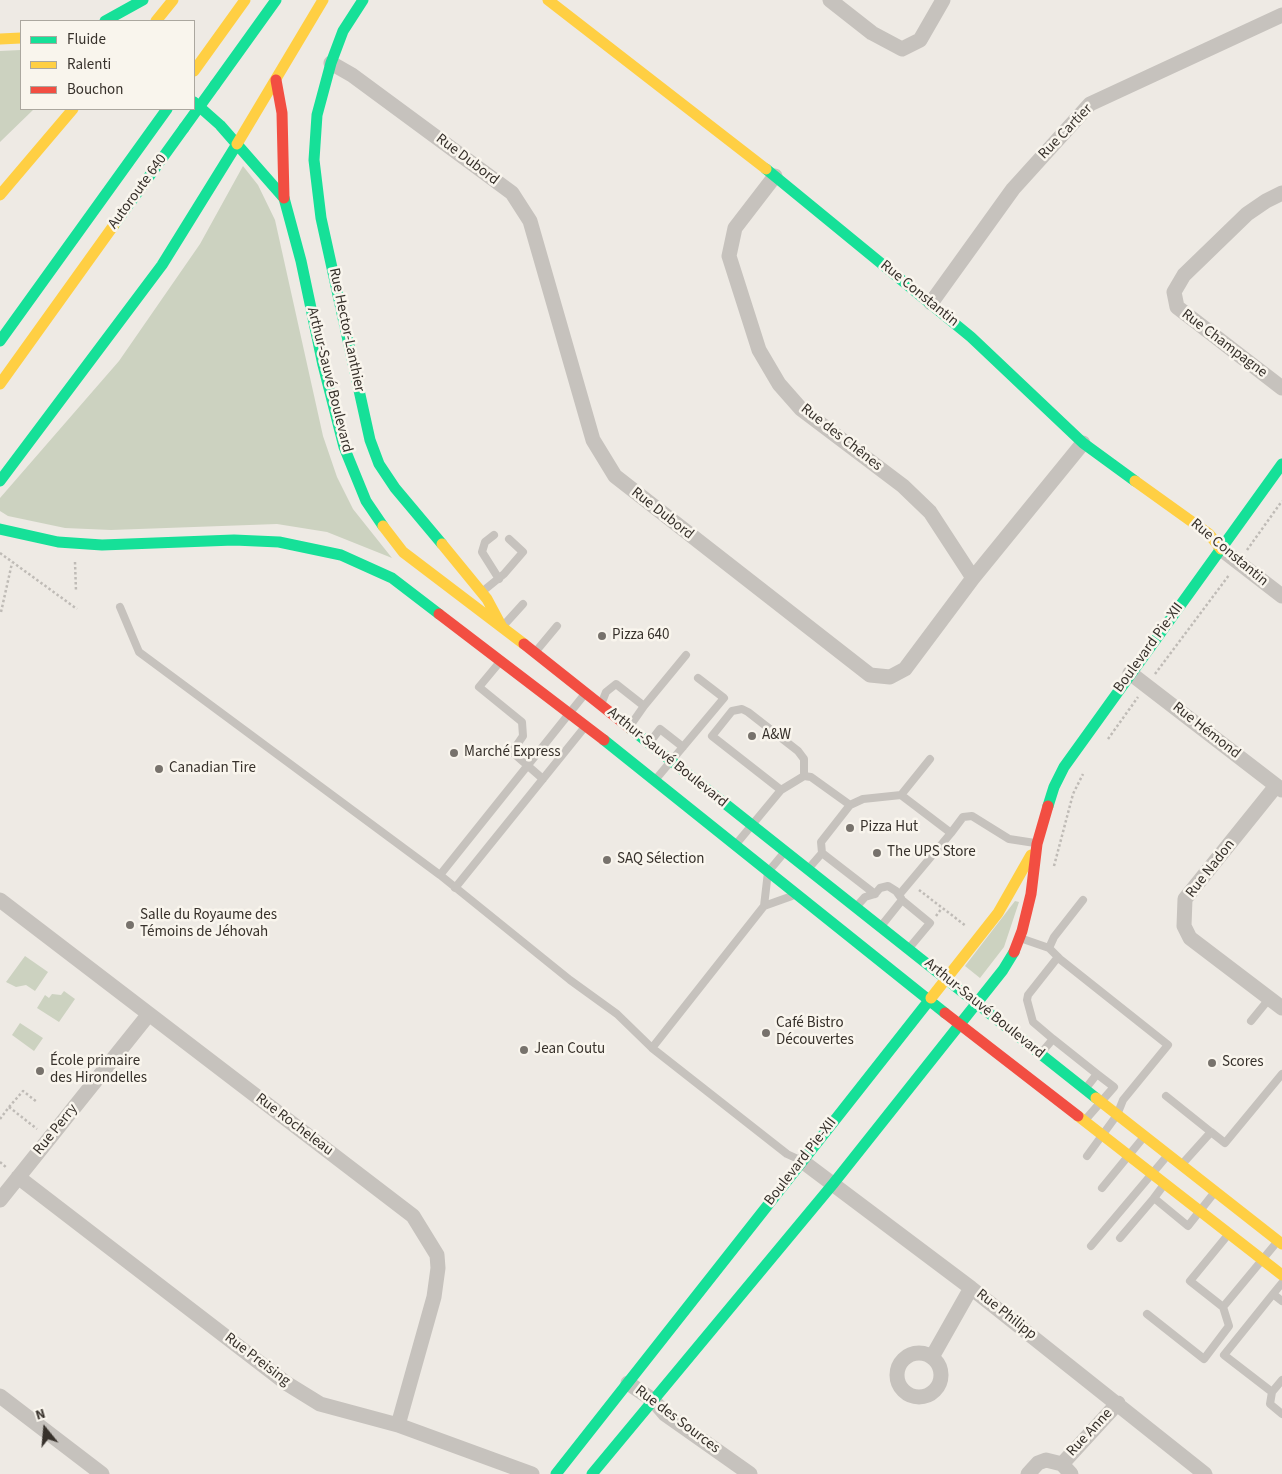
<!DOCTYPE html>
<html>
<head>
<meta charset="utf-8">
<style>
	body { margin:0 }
	#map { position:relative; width:1282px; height:1474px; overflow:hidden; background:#eeeae4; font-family:"Source Sans 3",sans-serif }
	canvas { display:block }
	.legend { position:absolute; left:20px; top:20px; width:175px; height:90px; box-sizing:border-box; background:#f9f5ed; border:1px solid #aba79f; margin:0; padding:6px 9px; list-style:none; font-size:15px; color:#37312b }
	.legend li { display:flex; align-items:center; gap:10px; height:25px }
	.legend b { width:25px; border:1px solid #aba79f }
	.north { position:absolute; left:20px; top:1404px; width:50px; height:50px; -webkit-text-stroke:4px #f9f5ed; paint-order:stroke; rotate:343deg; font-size:14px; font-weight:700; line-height:20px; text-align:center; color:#37312b }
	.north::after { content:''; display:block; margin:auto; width:18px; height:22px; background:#37312b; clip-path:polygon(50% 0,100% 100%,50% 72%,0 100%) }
</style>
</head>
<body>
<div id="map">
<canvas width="1282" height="1474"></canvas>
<ul class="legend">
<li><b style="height:6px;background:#16e098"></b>Fluide</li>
<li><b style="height:6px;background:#ffcf43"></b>Ralenti</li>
<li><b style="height:6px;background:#f24e42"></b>Bouchon</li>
</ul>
<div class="north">N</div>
</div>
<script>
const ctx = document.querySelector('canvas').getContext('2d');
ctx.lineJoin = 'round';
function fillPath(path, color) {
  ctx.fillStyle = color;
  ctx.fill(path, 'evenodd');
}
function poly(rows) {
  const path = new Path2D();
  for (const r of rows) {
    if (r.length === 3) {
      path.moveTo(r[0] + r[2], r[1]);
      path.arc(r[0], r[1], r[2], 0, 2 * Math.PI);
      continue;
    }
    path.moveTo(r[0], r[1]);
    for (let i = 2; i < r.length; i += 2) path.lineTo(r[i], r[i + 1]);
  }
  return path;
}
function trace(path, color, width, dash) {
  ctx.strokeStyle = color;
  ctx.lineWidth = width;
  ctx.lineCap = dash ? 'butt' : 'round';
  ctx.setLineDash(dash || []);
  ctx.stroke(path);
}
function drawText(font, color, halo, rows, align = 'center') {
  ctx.font = font + ' "Source Sans 3",sans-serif';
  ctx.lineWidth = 5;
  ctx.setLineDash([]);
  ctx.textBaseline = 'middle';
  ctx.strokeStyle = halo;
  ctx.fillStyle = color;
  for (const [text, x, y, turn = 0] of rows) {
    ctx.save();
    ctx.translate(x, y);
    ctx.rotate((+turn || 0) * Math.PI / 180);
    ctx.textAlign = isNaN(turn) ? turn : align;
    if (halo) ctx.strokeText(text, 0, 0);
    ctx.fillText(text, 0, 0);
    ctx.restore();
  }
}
const green = poly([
	[21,50,21,109,34,109,0,142,0,51],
	[243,166,258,185,275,220,323,436,337,477,353,509,392,558,327,532,277,524,111,530,65,528,8,516,0,511,0,498,119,361,200,244],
	[1015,901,1019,902,1004,947,980,978,965,966],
	[25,956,48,972,35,991,26,985,16,987,6,982],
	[64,991,75,999,59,1022,37,1008,45,995,49,998,52,994,61,995],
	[20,1023,43,1038,34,1051,12,1035]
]);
const path = poly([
	[1247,550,1282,501],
	[0,553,77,609],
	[75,562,76,591],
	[1,612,12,563],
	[1155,674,1229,575],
	[1108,739,1138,697],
	[1054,866,1073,794,1083,774],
	[919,890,966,926],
	[936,916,942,908],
	[9,1107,23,1091,37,1102],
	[0,1119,9,1107,37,1129],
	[0,1162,7,1168]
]);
const lane = poly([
	[494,535,485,542,482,552,499,579],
	[483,591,504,574,523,552,509,539],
	[120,607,139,652,440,875,570,980,617,1014,652,1048,787,1154,802,1161],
	[504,625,523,604],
	[537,650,557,626],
	[499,663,479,687,522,722,523,736,512,752,543,779],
	[602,702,606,692,616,684,644,706,630,726],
	[644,706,686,655],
	[650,742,660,729,683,747],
	[656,779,724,698,698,678],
	[781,790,712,736,732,711,742,709,748,712,798,751,804,759,804,776],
	[901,795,930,759],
	[850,805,863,799,901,795,951,833,899,895],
	[951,833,963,817,972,816,1009,839,1035,843],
	[737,843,781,790,804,776,811,777,850,805,821,842,822,853,809,868],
	[822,853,875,894,880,888,888,886,896,891,901,898],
	[440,875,584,695],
	[455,888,584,728],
	[764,906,768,872,783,854],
	[856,907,865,897,875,894],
	[882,925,902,900,930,923,910,947],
	[1020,938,1049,948,1061,960,1168,1045,1123,1100,1117,1115,1087,1156],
	[1049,948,1054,937,1083,900],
	[1251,1021,1269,999],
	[1053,1039,1033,1022,1027,1000,1028,995,1058,957],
	[652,1048,764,906,792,896],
	[1042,1052,1053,1039,1097,1074,1086,1088],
	[1166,1096,1211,1132,1184,1162],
	[1086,1119,1114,1087,1097,1074],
	[1211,1132,1225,1143,1282,1074],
	[1163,1186,1154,1198,1188,1226,1214,1193],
	[1102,1188,1143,1138],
	[1227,1236,1190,1281,1223,1307,1277,1242],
	[1120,1238,1154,1198],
	[1091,1246,1167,1156],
	[1282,1283,1273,1294,1282,1301],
	[1273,1294,1224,1355,1272,1392,1282,1380],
	[1147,1314,1204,1359,1229,1326,1223,1307],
	[1272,1392,1270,1404,1282,1414]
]);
const street = poly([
	[830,0,872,33,902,49,920,40,943,0],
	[331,63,352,75,512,193,530,221,593,440,615,476,870,675,890,677,905,669,973,578,1083,443],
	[775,176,735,228,729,256,759,350,779,384,801,409,903,486,930,512,973,578],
	[1282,193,1266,201,1247,214,1184,275,1174,292,1177,307,1282,388],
	[931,303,1013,189,1090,104,1282,15],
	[1221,549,1282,596],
	[1130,673,1282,790],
	[1276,786,1185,899,1184,926,1190,938,1282,1008],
	[0,900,413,1216,437,1255,438,1268,434,1297,398,1425],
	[802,1161,971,1288,1205,1474],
	[18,1177,286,1383,320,1404,398,1425,532,1474],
	[0,1200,149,1014],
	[919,1375,22],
	[932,1357,971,1288],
	[628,1383,653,1400,665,1414,750,1474],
	[0,1396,102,1474],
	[1062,1464,1118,1403],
	[1028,1474,1038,1463,1046,1460,1062,1464,1071,1474]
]);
const fast = poly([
	[363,0,343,31,331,63,317,115,314,160,321,218,370,440,379,464,395,488,442,544],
	[105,21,143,0],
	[215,85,276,0],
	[194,102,220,125,284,198,301,261,323,365,344,447,366,501,383,526],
	[766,169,971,337,1083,443,1135,481],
	[114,225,184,128],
	[0,341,167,109],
	[0,481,162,265,237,144],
	[0,529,58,542,102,545,234,540,279,542,341,555,392,578,439,614],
	[631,729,1096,1098],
	[604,740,945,1013],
	[1048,806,1054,787,1064,767,1282,464],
	[556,1474,931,998],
	[592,1474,833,1184,1003,970,1014,952]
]);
const slow = poly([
	[548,0,766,169],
	[156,21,173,0],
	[0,39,21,38],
	[194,71,245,0],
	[237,144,323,0],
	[0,195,73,109],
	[0,384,114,225],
	[1135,481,1209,534,1221,549],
	[383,526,403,552,524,644],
	[442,544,487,599,502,627],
	[931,998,998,913,1031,855],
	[1096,1098,1282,1244],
	[1078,1116,1282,1275]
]);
const jam = poly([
	[276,80,282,113,284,198],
	[439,614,604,740],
	[524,644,631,729],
	[1014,952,1022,931,1031,894,1037,844,1048,806],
	[945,1013,1078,1116]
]);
const fastBridge = poly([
	[184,128,215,85]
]);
const markers = [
	[602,636,5,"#77726c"],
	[752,736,5,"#77726c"],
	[454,753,5,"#77726c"],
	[159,769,5,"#77726c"],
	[850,828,5,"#77726c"],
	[877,853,5,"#77726c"],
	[607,860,5,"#77726c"],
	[130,925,5,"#77726c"],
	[766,1033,5,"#77726c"],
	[524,1050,5,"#77726c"],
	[1212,1063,5,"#77726c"],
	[40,1071,5,"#77726c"]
];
const streetNames = [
	["Rue Cartier",1066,132,-46],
	["Rue Dubord",467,160,37],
	["Autoroute 640",138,192,-54],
	["Rue Constantin",919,294,39],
	["Rue Hector-Lanthier",346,330,78],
	["Rue Champagne",1224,344,37],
	["Arthur-Sauvé Boulevard",329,380,76],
	["Rue des Chênes",841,438,38],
	["Rue Dubord",662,514,38],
	["Rue Constantin",1229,553,40],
	["Boulevard Pie-XII",1149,648,-54],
	["Rue Hémond",1206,731,38],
	["Arthur-Sauvé Boulevard",667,758,39],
	["Rue Nadon",1211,869,-52],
	["Arthur-Sauvé Boulevard",984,1009,39],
	["Rue Rocheleau",294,1125,37],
	["Rue Perry",56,1130,-51],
	["Boulevard Pie-XII",801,1162,-52],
	["Rue Philipp",1006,1315,38],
	["Rue Preising",257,1360,37],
	["Rue des Sources",677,1420,37],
	["Rue Anne",1090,1433,-47]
];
const poiNames = [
	["Pizza 640",612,636],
	["A&W",762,736],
	["Marché Express",464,753],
	["Canadian Tire",169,769],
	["Pizza Hut",860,828],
	["The UPS Store",887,853],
	["SAQ Sélection",617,860],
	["Salle du Royaume des",140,916],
	["Témoins de Jéhovah",140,933],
	["Café Bistro",776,1024],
	["Découvertes",776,1041],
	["Jean Coutu",534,1050],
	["École primaire",50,1062],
	["des Hirondelles",50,1079],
	["Scores",1222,1063]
];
fillPath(green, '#ccd2c0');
trace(path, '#bfbbb6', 2.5, [2.5, 2.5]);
trace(lane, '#c6c2bd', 8);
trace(street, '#c6c2bd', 15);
trace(fast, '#16e098', 11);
trace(slow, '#ffcf43', 11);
trace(jam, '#f24e42', 11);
trace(fastBridge, '#16e098', 11);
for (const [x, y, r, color] of markers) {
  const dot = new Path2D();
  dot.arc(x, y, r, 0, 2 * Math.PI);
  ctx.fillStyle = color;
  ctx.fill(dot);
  trace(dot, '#f9f5ed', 2);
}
drawText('15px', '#37312b', '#f9f5ed', streetNames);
drawText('15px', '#37312b', '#f9f5ed', poiNames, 'left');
</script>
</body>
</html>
